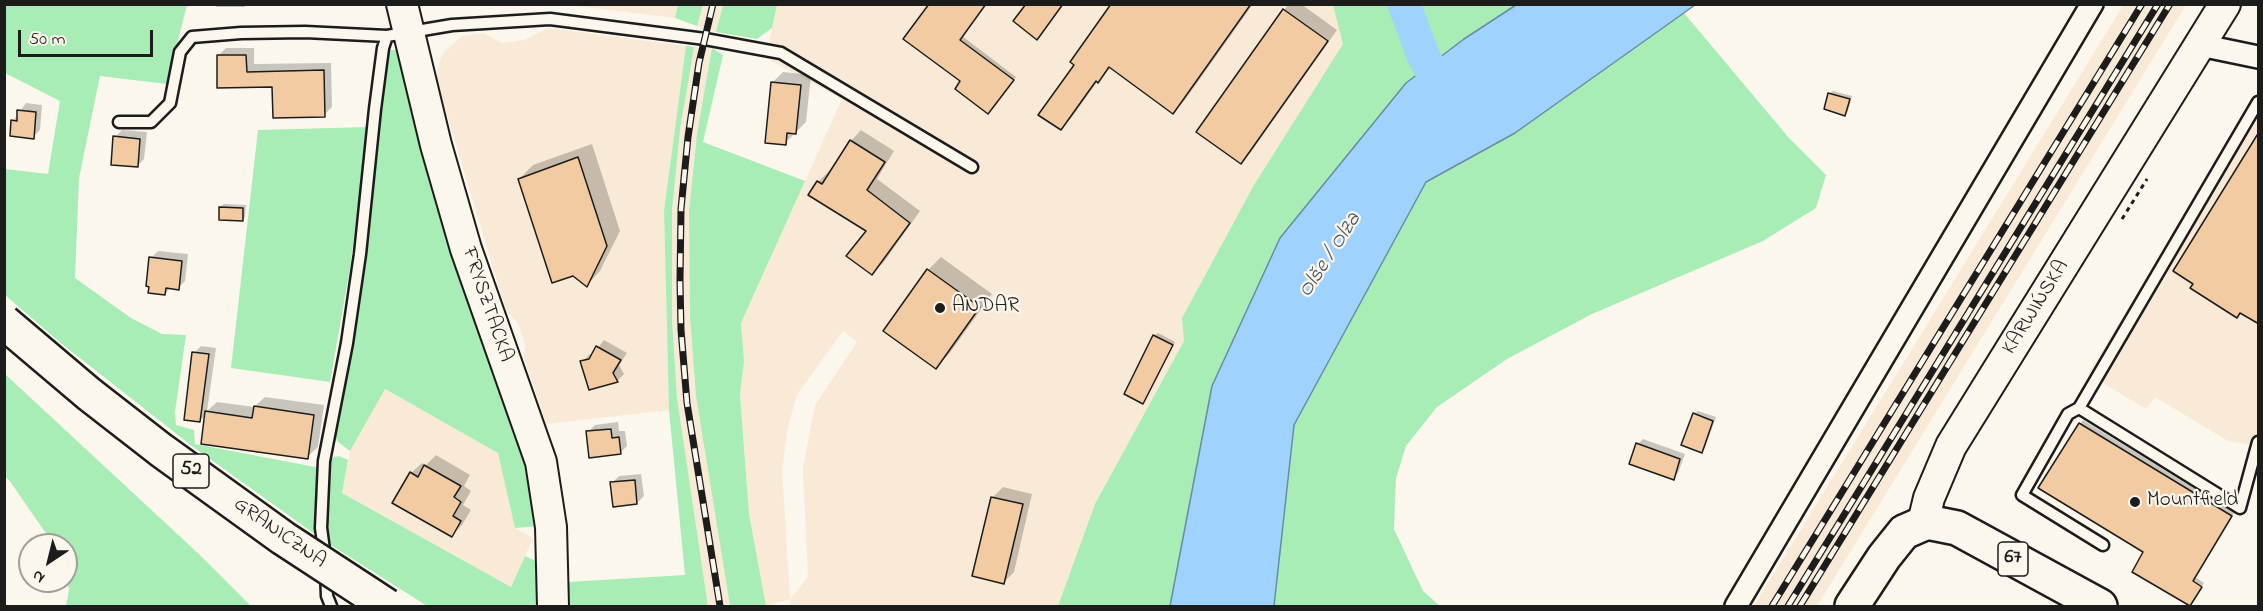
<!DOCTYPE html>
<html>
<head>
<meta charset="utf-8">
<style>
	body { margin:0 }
	#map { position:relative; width:2263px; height:611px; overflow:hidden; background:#fbf7ec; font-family:"Indie Flower",sans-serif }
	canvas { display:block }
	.frame { position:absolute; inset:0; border:6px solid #1c1c1c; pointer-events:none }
	.north { position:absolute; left:18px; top:533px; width:60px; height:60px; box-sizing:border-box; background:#fbf7ec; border:2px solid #a29f99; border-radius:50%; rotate:215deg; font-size:16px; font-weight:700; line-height:24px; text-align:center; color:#1c1c1c }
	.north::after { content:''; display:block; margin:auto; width:21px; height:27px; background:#1c1c1c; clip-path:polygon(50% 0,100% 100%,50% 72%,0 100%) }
	.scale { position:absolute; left:18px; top:30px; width:135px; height:27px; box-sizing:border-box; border:3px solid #1c1c1c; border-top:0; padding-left:8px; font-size:18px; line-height:21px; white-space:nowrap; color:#1c1c1c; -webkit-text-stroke:4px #fbf7ec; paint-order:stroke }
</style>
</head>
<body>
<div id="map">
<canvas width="2263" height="611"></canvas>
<div class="frame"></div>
<div class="north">N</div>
<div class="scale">50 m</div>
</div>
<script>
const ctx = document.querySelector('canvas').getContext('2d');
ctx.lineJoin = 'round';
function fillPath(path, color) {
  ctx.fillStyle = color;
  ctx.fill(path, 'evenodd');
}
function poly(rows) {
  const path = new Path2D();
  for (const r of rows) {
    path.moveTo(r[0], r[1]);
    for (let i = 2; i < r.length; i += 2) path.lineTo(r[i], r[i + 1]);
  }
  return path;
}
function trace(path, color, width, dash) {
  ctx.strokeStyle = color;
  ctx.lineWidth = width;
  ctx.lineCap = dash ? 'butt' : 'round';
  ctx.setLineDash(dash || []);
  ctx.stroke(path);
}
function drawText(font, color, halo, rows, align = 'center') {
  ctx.font = font + ' "Indie Flower",sans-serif';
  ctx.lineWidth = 4.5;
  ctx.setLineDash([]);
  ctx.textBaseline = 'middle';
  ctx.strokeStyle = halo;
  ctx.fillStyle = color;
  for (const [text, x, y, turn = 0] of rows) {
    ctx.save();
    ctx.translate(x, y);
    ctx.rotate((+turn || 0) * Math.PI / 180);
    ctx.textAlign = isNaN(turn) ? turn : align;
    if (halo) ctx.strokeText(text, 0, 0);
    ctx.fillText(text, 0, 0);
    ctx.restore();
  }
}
const built = poly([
	[2124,4,2186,5,1817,606,1754,606],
	[569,5,678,5,675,18],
	[703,5,723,5,716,32,697,26],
	[777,5,1333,5,1344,43,1254,185,1182,318,1184,341,1095,504,1058,606,791,606,790,599,766,606,749,514,740,395,744,361,741,323,842,99,766,58],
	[843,331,857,342,815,405,803,469,808,577,790,599,782,470,788,426,797,395],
	[548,28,686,46,664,211,669,410,546,424,524,358,525,345,518,323,506,311,436,78,442,54,462,36,483,33,502,43,524,40],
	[694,47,712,48,697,134,689,211,690,317,696,396,730,606,708,606,677,398,672,320,672,211,680,130],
	[2258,92,2258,446,2228,441,2155,397,2146,409,2088,374],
	[384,389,499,453,515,528,533,538,511,587,342,493,350,451]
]);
const green = poly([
	[5,5,187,5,167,84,100,76,79,178,75,278,131,318,162,334,186,335,175,412,176,425,194,430,195,444,315,467,328,466,330,461,334,457,339,456,348,460,342,493,511,587,525,556,540,563,542,606,427,606,323,540,192,446,62,344,5,295,5,169,48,174,60,101,5,73],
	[678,5,703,5,697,26,675,18],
	[723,5,777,5,772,28,757,39,716,32],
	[1333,5,1516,5,1464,39,1406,83,1212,386,1170,606,1058,606,1095,504,1184,341,1182,318,1254,185,1343,44],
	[1684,13,1789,138,1826,175,1816,208,1763,241,1592,314,1507,359,1437,407,1406,446,1396,478,1394,529,1423,591,1440,606,1274,606,1294,425,1426,182,1515,133],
	[686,46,694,47,680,130,672,211,672,320,677,398,708,606,570,606,568,582,685,575,669,410,664,211],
	[712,48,723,55,703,142,805,181,741,323,744,361,740,395,749,514,766,606,730,606,696,396,690,317,689,211,697,134],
	[388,50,397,50,407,75,534,476,541,526,515,528,498,453,385,389,350,451,337,441,334,432,363,254],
	[368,127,350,268,330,382,231,368,258,130],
	[5,374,201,556,251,606,66,606,69,590,66,575,66,545,54,545,9,480,5,477]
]);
const water = poly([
	[1516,5,1695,5,1515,133,1426,182,1294,425,1274,606,1170,606,1212,386,1280,238,1406,83,1464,39,1516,5]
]);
const shadow = poly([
	[216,4,247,4,244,7,216,7],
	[1027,4,1064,4,1037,38],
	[1113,4,1253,4,1185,100,1173,112,1111,67,1100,78,1072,117,1061,129,1076,65],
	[1289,4,1301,4,1337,30,1251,152,1240,162,1284,10],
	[962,36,1016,77,991,109,962,81,905,39],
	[226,48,254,48,254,64,331,63,332,107,324,115,273,85,219,86,218,56],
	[783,72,811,75,806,122,785,143,772,83],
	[1833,91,1852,96,1848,111,1845,114,1829,94],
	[26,103,42,105,40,130,33,137,13,121],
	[122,130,147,132,144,159,137,166,115,137],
	[861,130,894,151,877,179,920,211,883,263,872,273,868,230,818,182,829,171,831,173,851,141],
	[592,144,620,231,600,271,587,285,519,179,533,165],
	[224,204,246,205,245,217,242,220,220,207],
	[158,251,188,254,185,281,178,288,171,287,165,294,151,258],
	[941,257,992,294,949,354,936,367,928,270],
	[1158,333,1175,342,1143,402,1154,336],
	[604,340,627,353,619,365,624,374,617,381,582,362,589,355,593,354],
	[201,346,216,348,207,411,217,402,254,407,265,397,324,405,318,447,307,457,206,414,200,421,194,353],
	[1698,411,1716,417,1705,448,1702,451,1694,414],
	[2083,420,2234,513,2195,577,2204,583,2192,602,2080,424],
	[618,422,619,431,625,431,627,446,620,453,588,432,595,425],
	[1643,439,1685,454,1678,473,1673,478,1638,444],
	[436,455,470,475,464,486,471,491,463,505,471,510,462,525,452,535,411,473,422,463,426,465],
	[641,474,644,496,637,503,612,483,619,476],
	[1003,487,1032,494,1014,572,1004,582,992,498]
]);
const river = poly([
	[1404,4,1423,55,1450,107]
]);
const building = poly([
	[929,4,986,4,960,40,1014,80,988,114,955,89,960,81,903,39,929,4],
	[1026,4,1063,4,1037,40,1013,21,1026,4],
	[1111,4,1251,4,1173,114,1109,67,1098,83,1096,81,1061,130,1038,115,1074,65,1070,62,1111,4],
	[1283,9,1328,41,1241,164,1196,132,1283,9],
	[217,55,246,55,247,72,324,70,325,117,273,118,272,87,217,88,217,55],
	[771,82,801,85,796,134,787,133,786,145,765,143,771,82],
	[1828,93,1850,99,1845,116,1824,109,1828,93],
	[17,110,36,112,34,139,10,136,11,120,17,121,17,110],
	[2259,132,2259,324,2240,313,2237,318,2190,288,2193,284,2173,271,2259,132],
	[113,136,140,139,138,167,111,165,113,136],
	[850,140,885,162,867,190,910,223,872,275,846,256,866,231,808,195,817,181,822,184,850,140],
	[578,157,607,246,587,287,573,276,552,283,518,179,578,157],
	[219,207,243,208,243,221,219,220,219,207],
	[149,257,182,261,179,290,166,288,165,295,148,293,149,287,146,286,149,257],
	[927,269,980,307,936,369,883,331,927,269],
	[1153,335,1173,345,1143,404,1124,394,1153,335],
	[596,346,621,360,613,373,618,382,589,390,580,361,589,359,596,346],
	[192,352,209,354,200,422,184,420,192,352],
	[254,406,314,415,308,459,201,444,205,411,252,418,254,406],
	[1693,413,1713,421,1702,453,1681,445,1693,413],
	[2079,423,2232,516,2193,581,2202,587,2190,606,2132,572,2143,552,2038,488,2079,423],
	[611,429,612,438,619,437,621,454,589,458,586,431,611,429],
	[1636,443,1680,459,1674,480,1629,464,1636,443],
	[424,465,461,486,454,497,461,502,453,516,461,521,452,537,392,503,410,472,418,477,424,465],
	[635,480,637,504,613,507,610,482,635,480],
	[991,497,1023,504,1004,584,972,576,991,497]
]);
const path = poly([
	[2122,219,2147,179]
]);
const lane = poly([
	[2258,102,2079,408,2240,508,2258,442],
	[119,122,151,122,170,103,180,52,192,37,241,33,305,32,387,36],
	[2079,408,2068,414,2022,495,2103,545],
	[325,557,321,528,324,461,347,343,360,254,375,109,383,48,387,36,452,25,550,19,705,39,781,53,972,167],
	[326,572,327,596,331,606]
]);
const street = poly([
	[2200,45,2258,57],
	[1736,606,2092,4]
]);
const secondary = poly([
	[402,4,436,145,466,249,541,462,551,527,553,606],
	[1923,523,1929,498,1951,446,2225,4]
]);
const primary = poly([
	[1852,606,1884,557,1904,532,1927,522,1957,528,2100,606]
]);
const rail = poly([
	[713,4,699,63,688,137,681,209,680,281,681,330,687,403,720,606],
	[1772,606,2142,4],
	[1788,606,2158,4],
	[1800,606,2170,4]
]);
const highwayBridge = poly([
	[4,322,89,394,161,450,283,538,387,606]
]);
const markers = [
	[940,308,6,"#1c1c1c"],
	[2135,502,6,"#1c1c1c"]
];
const shields = [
	[191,471,36],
	[2013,559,30]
];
const shieldNames = [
	["52",191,471],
	["67",2013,559]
];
const streetNames = [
	["FRYSZTACKA",486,305,71],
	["KARWIŃSKA",2037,308,-58],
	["GRANICZNA",279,534,35]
];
const poiNames = [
	["ANDAR",952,308],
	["Mountfield",2147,502]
];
const waterNames = [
	["Olše / Olza",1331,256,-57]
];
fillPath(built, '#f8ead6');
fillPath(green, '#a8ecb6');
fillPath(water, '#9fd3fd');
trace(water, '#6b8aa3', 1.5);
fillPath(shadow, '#0003');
trace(river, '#9fd3fd', 33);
fillPath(building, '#f2cba2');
trace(building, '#1c1c1c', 1.5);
trace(lane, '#1c1c1c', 15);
trace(street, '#1c1c1c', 26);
trace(secondary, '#1c1c1c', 34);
trace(primary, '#1c1c1c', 38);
trace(path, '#1c1c1c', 3, [4.5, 4.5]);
trace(lane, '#fbf7ec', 10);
trace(street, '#fbf7ec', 21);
trace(secondary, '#fbf7ec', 30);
trace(primary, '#fbf7ec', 33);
trace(rail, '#1c1c1c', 7);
trace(rail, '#fbf7ec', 4.5, [14]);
trace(highwayBridge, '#1c1c1c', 38, []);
trace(highwayBridge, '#fbf7ec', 33);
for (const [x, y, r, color] of markers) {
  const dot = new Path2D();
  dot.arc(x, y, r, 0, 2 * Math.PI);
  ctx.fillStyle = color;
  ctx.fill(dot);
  trace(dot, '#fbf7ec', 2);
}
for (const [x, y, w] of shields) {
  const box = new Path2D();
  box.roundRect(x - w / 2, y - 17, w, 34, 4.5);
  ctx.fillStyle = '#fbf7ec';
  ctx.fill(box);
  trace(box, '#1c1c1c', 1.5);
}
drawText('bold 20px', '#1c1c1c', null, shieldNames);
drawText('21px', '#1c1c1c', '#fbf7ec', streetNames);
drawText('21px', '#1c1c1c', '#fbf7ec', poiNames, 'left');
drawText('italic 22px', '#435360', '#fbf7ec', waterNames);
</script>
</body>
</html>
